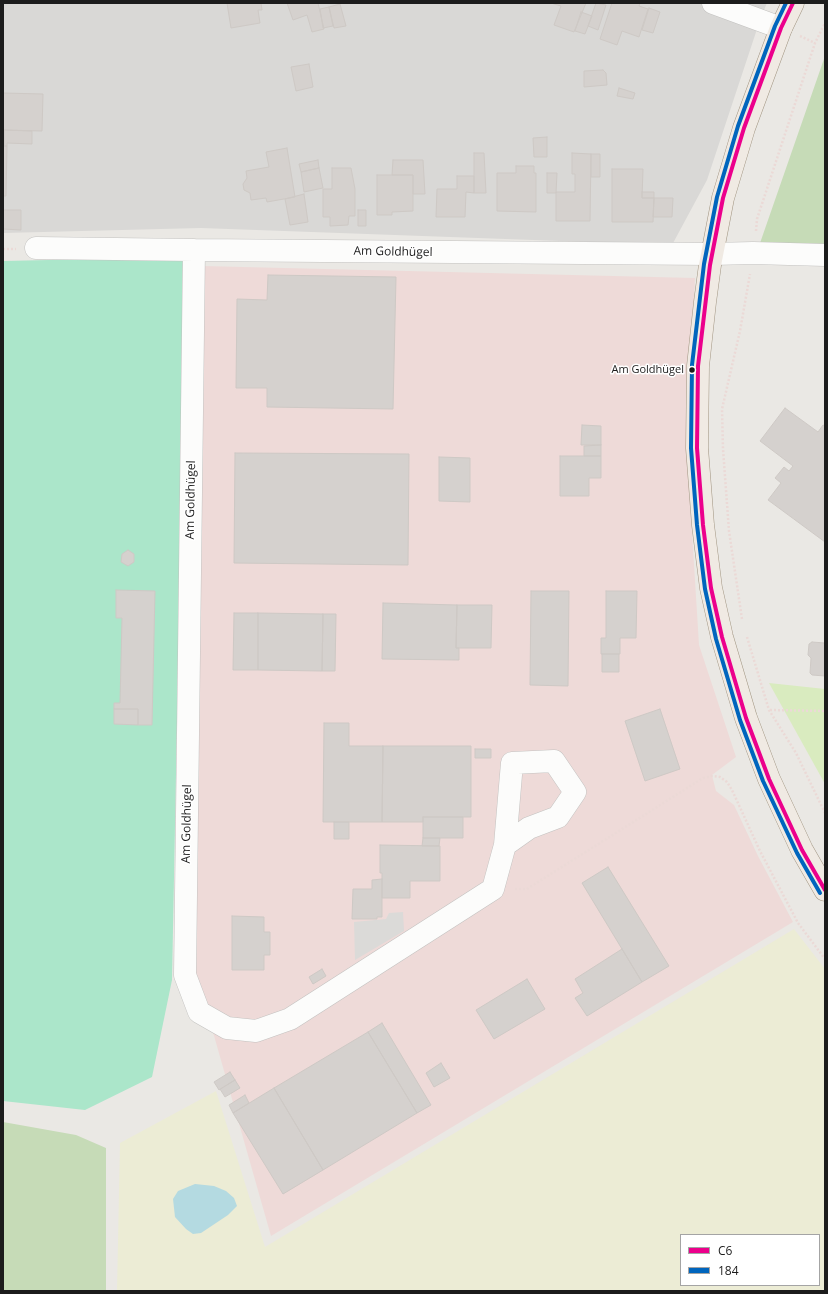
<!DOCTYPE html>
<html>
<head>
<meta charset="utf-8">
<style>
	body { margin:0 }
	#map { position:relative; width:828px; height:1294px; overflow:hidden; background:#eae8e4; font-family:"Open Sans",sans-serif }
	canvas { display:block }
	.frame { position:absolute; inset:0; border:4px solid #1c1c1c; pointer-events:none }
	.legend { position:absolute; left:680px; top:1234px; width:140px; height:52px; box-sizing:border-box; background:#fff; border:1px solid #a4a4a4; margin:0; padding:5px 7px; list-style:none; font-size:12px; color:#1c1c1c }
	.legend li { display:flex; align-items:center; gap:8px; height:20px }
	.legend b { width:20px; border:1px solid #a4a4a4 }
</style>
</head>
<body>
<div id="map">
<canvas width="828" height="1294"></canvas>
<div class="frame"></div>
<ul class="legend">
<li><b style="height:5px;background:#ec008c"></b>C6</li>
<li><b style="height:5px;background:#0065bd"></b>184</li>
</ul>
</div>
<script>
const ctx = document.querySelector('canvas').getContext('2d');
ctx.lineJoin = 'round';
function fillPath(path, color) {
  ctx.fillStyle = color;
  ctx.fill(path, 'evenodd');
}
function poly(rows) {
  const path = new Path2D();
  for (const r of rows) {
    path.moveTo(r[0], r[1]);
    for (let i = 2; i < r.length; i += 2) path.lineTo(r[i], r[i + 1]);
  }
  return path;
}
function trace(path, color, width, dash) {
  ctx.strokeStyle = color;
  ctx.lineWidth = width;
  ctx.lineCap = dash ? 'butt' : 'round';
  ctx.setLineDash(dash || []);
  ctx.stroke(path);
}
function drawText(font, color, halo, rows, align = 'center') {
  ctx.font = font + ' "Open Sans",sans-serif';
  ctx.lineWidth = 3;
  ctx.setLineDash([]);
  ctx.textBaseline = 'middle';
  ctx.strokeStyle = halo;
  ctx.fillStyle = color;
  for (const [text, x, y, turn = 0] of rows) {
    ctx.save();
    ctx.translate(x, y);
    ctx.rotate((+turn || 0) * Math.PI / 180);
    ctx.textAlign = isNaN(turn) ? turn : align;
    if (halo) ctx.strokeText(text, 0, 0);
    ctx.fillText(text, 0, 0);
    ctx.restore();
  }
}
const residential = poly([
	[3,3,767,3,761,17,707,180,672,245,201,228,3,233]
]);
const commercial = poly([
	[202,266,695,278,687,452,699,645,736,757,712,775,716,791,734,805,758,856,793,922,271,1236,205,1004,191,971]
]);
const farmland = poly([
	[794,929,825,969,825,1291,117,1291,120,1143,216,1091,265,1247],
	[681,1235,819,1235,819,1285,681,1285]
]);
const grass = poly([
	[769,683,825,689,825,784]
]);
const forest = poly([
	[825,56,825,247,759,246],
	[3,1122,76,1135,106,1148,106,1291,3,1291]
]);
const pitch = poly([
	[186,257,172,980,152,1077,85,1110,3,1101,3,261]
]);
const parking = poly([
	[403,912,404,931,355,960,354,922,386,919,389,913]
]);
const water = poly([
	[195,1184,214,1186,226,1191,234,1198,237,1206,228,1215,201,1233,193,1234,186,1229,175,1217,173,1199,178,1191]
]);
const building = poly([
	[227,3,261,3,262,10,258,10,260,23,231,28,227,3],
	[287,3,318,3,324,29,312,32,307,15,293,20,287,3],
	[551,3,586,3,574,32,554,25,561,6,551,3],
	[596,3,606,5,598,30,588,26,596,3],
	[612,3,640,3,639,6,648,9,639,37,622,31,617,45,600,39,612,3],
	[340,4,346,26,334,28,329,7,340,4],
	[329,7,333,26,323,28,320,9,329,7],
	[649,8,660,12,653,33,642,30,649,8],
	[581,12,592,16,585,34,575,31,581,12],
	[309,64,313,87,296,91,291,67,309,64],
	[603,70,606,73,607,85,584,87,584,71,603,70],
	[619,88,635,93,633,99,617,96,619,88],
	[3,93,43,94,42,131,3,130,3,93],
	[3,130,4,130,4,146,7,146,6,196,3,196,3,130],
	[4,130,32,131,32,144,7,143,7,146,4,146,4,130],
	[547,137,547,157,534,157,533,138,547,137],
	[287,148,295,197,267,202,266,198,251,200,250,193,244,190,243,184,247,178,246,171,269,167,266,152,287,148],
	[474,153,484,153,486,193,474,193,474,153],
	[572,153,591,154,590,221,556,221,556,192,575,192,575,174,572,174,572,153],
	[591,154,600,154,600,177,591,177,591,154],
	[318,160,319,168,301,172,299,164,318,160],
	[393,160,423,160,425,194,413,194,413,175,392,175,393,160],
	[516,166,534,166,534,173,536,173,536,212,497,211,497,173,516,173,516,166],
	[319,168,323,188,304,192,301,172,319,168],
	[332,168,351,168,355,189,355,216,349,216,348,225,330,226,330,217,323,217,323,189,332,189,332,168],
	[612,169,643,169,642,198,654,198,653,222,612,222,612,169],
	[547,173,557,173,556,193,547,193,547,173],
	[377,175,413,175,413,211,392,212,392,215,377,215,377,175],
	[457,176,474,176,474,193,466,192,465,217,436,217,437,189,457,189,457,176],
	[642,192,654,192,654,198,642,198,642,192],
	[304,194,308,222,290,225,285,199,304,194],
	[654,198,673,198,672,217,653,217,654,198],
	[3,210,21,210,21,230,3,229,3,210],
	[358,210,366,210,366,226,358,226,358,210],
	[268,275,396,277,393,409,267,407,267,388,236,388,237,299,267,300,268,275],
	[785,408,818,432,823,425,825,426,825,542,768,500,781,483,775,478,784,467,789,471,793,466,760,441,785,408],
	[582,425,601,426,601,445,581,445,582,425],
	[601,445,601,456,584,456,584,446,601,445],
	[235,453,409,454,408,565,234,563,235,453],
	[560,456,601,456,601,478,589,478,589,496,560,496,560,456],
	[439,457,470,458,470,502,439,501,439,457],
	[128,550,134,554,134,562,128,566,121,562,122,554,128,550],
	[116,590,155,591,152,725,138,725,138,709,114,709,114,703,120,703,122,618,116,618,116,590],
	[531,591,569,591,568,686,530,685,531,591],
	[606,591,637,591,636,638,620,638,620,654,601,654,601,638,606,638,606,591],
	[383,603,457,605,456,648,459,648,459,660,382,659,383,603],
	[457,605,492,605,491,648,456,648,457,605],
	[234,613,258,613,258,670,233,670,234,613],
	[258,613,323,614,322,671,258,670,258,613],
	[323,614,336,614,335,671,322,671,323,614],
	[812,642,825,643,825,676,812,675,810,673,811,658,808,655,809,644,812,642],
	[602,654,619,654,619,672,602,672,602,654],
	[114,709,138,709,138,725,114,724,114,709],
	[660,709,680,769,645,781,625,721,660,709],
	[324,723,349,723,349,746,383,746,382,822,323,822,324,723],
	[383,746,471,746,471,817,423,817,423,822,382,822,383,746],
	[475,749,491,749,491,758,475,758,475,749],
	[423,817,463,817,463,838,423,838,423,817],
	[334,822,349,822,349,839,334,839,334,822],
	[423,838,440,838,439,846,422,846,423,838],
	[380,845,440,846,440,881,410,881,410,898,382,898,382,873,380,873,380,845],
	[608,867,669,966,642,982,582,883,608,867],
	[382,879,382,917,377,917,377,919,352,919,353,889,372,889,372,880,382,879],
	[232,916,264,917,264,932,270,932,270,955,264,955,264,970,232,970,232,916],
	[622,949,642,982,587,1016,575,998,583,993,575,979,622,949],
	[322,969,326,976,313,984,309,977,322,969],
	[527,979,545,1009,494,1039,476,1010,527,979],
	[382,1023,431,1105,417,1113,368,1032,382,1023],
	[368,1032,417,1113,323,1170,274,1088,368,1032],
	[441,1063,450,1078,434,1087,426,1073,441,1063],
	[230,1072,235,1080,219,1090,214,1082,230,1072],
	[235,1080,240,1088,225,1097,220,1089,235,1080],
	[274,1088,323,1170,283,1194,233,1113,274,1088],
	[245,1095,249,1103,233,1113,229,1105,245,1095]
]);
const path = poly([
	[800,36,815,43],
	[756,231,757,219,815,43,825,23],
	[3,249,16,249],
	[742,619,729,531,723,449,722,409,740,331,750,274],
	[747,637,769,710,796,753,825,813],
	[770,710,825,711],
	[515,889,527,889,703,778,712,776,720,777,727,782,732,790,760,851,798,923,825,959]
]);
const minor = poly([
	[713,3,781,28],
	[36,248,194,250],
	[505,845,529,828,558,817,575,792,554,761,512,763,505,845,493,889,290,1019,256,1031,227,1028,199,1012,185,975,194,250,712,254,753,253,825,255]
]);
const major = poly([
	[793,3,781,28,744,128,723,198,710,265,705,302,698,366,697,448,703,525,711,588,722,637,746,718,769,779,802,850,825,890]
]);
const bus1 = poly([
	[793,3,781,28,744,128,723,198,710,265,698,366,697,448,703,525,711,588,722,637,746,718,769,779,802,850,825,890]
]);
const bus2 = poly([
	[786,3,775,26,738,126,717,197,704,264,692,365,691,448,697,525,705,589,716,639,740,720,763,781,797,853,820,893]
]);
const markers = [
	[692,370,3.5,"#1c1c1c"]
];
const busNames = [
	["Am Goldhügel",684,370]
];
const streetNames = [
	["Am Goldhügel",393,252,1],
	["Am Goldhügel",191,500,-89],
	["Am Goldhügel",187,824,-89]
];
fillPath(residential, '#d9d8d6');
fillPath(commercial, '#eedad8');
fillPath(farmland, '#ececd5');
fillPath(grass, '#d9ebbf');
fillPath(forest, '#c6dbb7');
fillPath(pitch, '#abe6ca');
fillPath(parking, '#dbdad8');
fillPath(water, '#b4dae1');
fillPath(building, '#d5d1ce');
trace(building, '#cec9c5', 1);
trace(minor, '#c3c2c0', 23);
trace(major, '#a09481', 23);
trace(path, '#ebd9d6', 2.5, [2, 2]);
trace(minor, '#fcfcfb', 22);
trace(major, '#f0eae3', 22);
trace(bus1, '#ec008c', 4);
trace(bus2, '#0065bd', 4);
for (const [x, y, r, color] of markers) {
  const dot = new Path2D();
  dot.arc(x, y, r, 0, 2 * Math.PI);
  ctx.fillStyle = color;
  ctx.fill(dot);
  trace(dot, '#fff', 1.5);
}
drawText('11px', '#1c1c1c', '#fff', busNames, 'right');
drawText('12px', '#1c1c1c', '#fff', streetNames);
</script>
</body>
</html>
